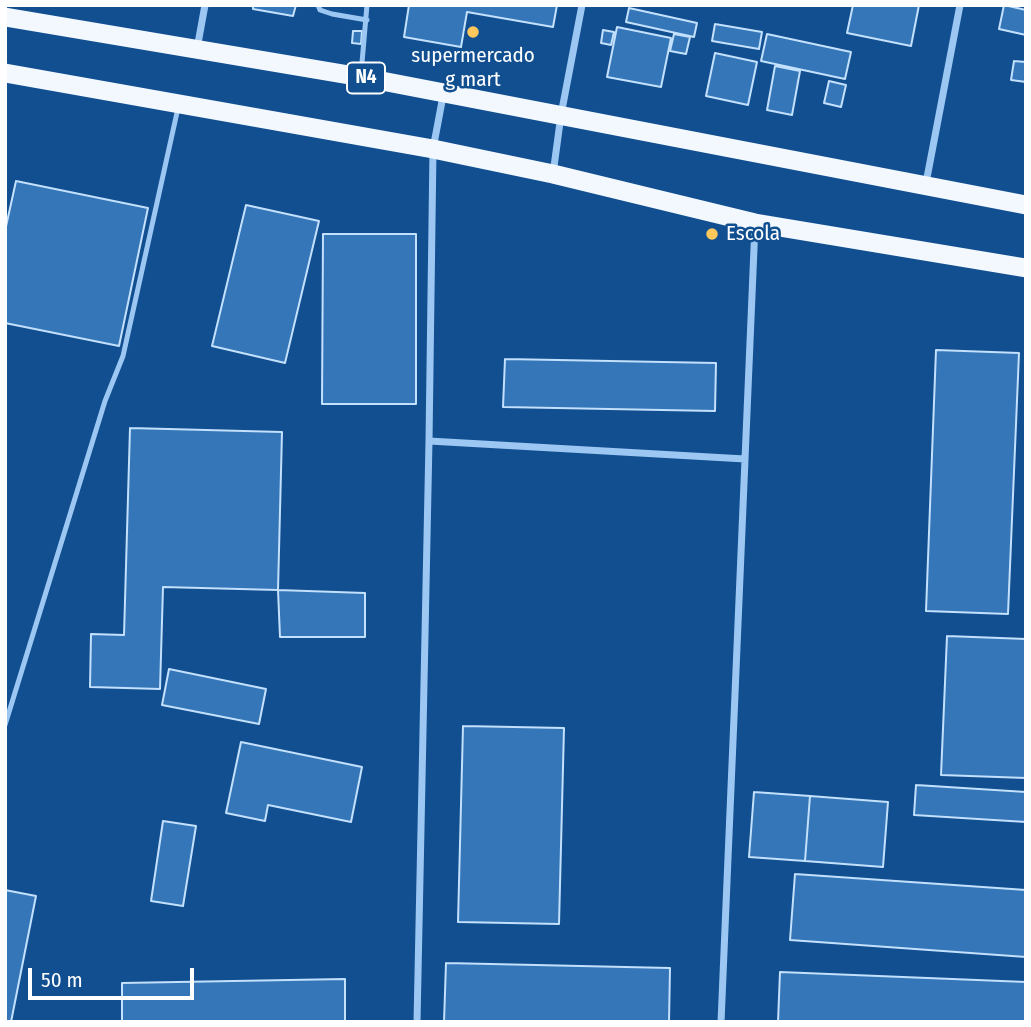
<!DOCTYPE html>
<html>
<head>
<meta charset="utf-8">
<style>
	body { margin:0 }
	#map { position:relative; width:1031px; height:1027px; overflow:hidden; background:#114f90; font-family:"Fira Sans Condensed",sans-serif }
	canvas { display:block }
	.frame { position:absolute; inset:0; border:7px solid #fff; pointer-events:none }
	.scale { position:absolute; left:28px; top:968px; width:166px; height:32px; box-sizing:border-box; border:4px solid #fff; border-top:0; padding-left:9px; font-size:21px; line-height:24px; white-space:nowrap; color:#fff; -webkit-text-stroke:5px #114f90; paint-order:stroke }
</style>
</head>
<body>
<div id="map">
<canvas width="1031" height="1027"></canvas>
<div class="frame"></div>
<div class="scale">50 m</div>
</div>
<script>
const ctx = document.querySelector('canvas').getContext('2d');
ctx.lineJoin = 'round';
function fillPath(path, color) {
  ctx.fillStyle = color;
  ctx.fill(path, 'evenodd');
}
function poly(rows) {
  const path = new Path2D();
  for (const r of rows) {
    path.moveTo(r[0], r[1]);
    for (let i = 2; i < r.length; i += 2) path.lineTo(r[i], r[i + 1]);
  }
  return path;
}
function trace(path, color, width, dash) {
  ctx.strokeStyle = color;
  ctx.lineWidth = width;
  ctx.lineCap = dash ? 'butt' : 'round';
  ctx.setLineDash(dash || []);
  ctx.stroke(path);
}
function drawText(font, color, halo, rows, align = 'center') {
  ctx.font = font + ' "Fira Sans Condensed",sans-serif';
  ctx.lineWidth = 5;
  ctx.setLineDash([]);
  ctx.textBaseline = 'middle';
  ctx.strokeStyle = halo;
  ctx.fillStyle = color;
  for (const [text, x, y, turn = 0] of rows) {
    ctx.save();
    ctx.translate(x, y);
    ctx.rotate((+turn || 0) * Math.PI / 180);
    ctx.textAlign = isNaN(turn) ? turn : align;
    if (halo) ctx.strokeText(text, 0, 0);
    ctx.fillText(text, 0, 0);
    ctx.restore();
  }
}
const building = poly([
	[253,5,296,5,293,16,253,9,253,5],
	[409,5,557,5,553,27,467,12,461,47,404,37,409,5],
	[853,5,919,5,911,46,847,33,853,5],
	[1004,5,1026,10,1026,35,999,29,1004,5],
	[629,8,697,23,694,37,626,22,629,8],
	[715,24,762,32,759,49,712,41,715,24],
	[617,27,671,38,661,87,607,77,617,27],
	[603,30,614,32,611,45,601,43,603,30],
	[353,31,362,31,361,44,352,43,353,31],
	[674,34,690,37,686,54,670,51,674,34],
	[767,34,851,52,845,79,761,61,767,34],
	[715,53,757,62,748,105,706,96,715,53],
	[1014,61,1026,62,1026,82,1011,80,1014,61],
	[775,66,800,71,792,115,767,110,775,66],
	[829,81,846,85,841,107,824,103,829,81],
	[16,181,148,208,119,346,5,323,5,231,16,181],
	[246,205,319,221,285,363,212,346,246,205],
	[323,234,416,234,416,404,322,404,323,234],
	[936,350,1019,353,1008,614,926,611,936,350],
	[505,359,716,363,715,411,503,407,505,359],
	[130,428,282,432,278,590,163,587,160,689,90,687,91,634,124,635,130,428],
	[278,590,365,593,365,637,280,637,278,590],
	[947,636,1026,639,1026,778,941,775,947,636],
	[169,669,266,689,259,724,162,705,169,669],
	[463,726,564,728,559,924,458,922,463,726],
	[241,742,362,767,351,822,268,805,265,821,226,813,241,742],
	[916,785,1026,792,1026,822,914,815,916,785],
	[754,792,810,796,805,861,749,857,754,792],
	[810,796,888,802,883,867,805,861,810,796],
	[163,821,196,826,183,906,151,901,163,821],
	[795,874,1026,890,1026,957,790,940,795,874],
	[5,890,36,896,11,1022,5,1022,5,890],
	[446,963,670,968,669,1022,444,1022,446,963],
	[780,972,1026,982,1026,1022,778,1022,780,972],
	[345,979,345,1022,122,1022,122,983,345,979]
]);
const service = poly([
	[318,5,320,10,332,14,367,20],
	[361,74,367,5],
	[5,725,105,401,123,356,178,108]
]);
const minor = poly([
	[197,49,205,5],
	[553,174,561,115,582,5],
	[926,183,960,5],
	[429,441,745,459],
	[417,1022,429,441,433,149,443,96],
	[721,1022,755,225]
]);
const trunk = poly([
	[5,17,361,77,1026,205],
	[5,73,433,149,553,174,755,223,1026,268]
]);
const markers = [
	[473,32,7,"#ffc85d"],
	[712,234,7,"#ffc85d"]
];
const shields = [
	[366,78,38]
];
const shieldNames = [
	["N4",366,78]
];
const poiNames = [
	["supermercado",473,56],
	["g mart",473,80],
	["Escola",726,234,"left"]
];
fillPath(building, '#3576b8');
trace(building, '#c3e0fd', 2);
trace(service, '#9cc7f2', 5);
trace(minor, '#9cc7f2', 7);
trace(trunk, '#f3f8ff', 19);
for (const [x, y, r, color] of markers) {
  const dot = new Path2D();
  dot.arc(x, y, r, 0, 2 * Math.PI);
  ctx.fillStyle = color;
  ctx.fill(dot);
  trace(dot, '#114f90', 2.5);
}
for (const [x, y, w] of shields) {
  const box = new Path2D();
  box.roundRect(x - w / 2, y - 15.5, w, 31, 5);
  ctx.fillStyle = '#114f90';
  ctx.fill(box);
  trace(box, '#fff', 2);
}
drawText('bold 19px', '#fff', null, shieldNames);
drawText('21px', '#fff', '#114f90', poiNames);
</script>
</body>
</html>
